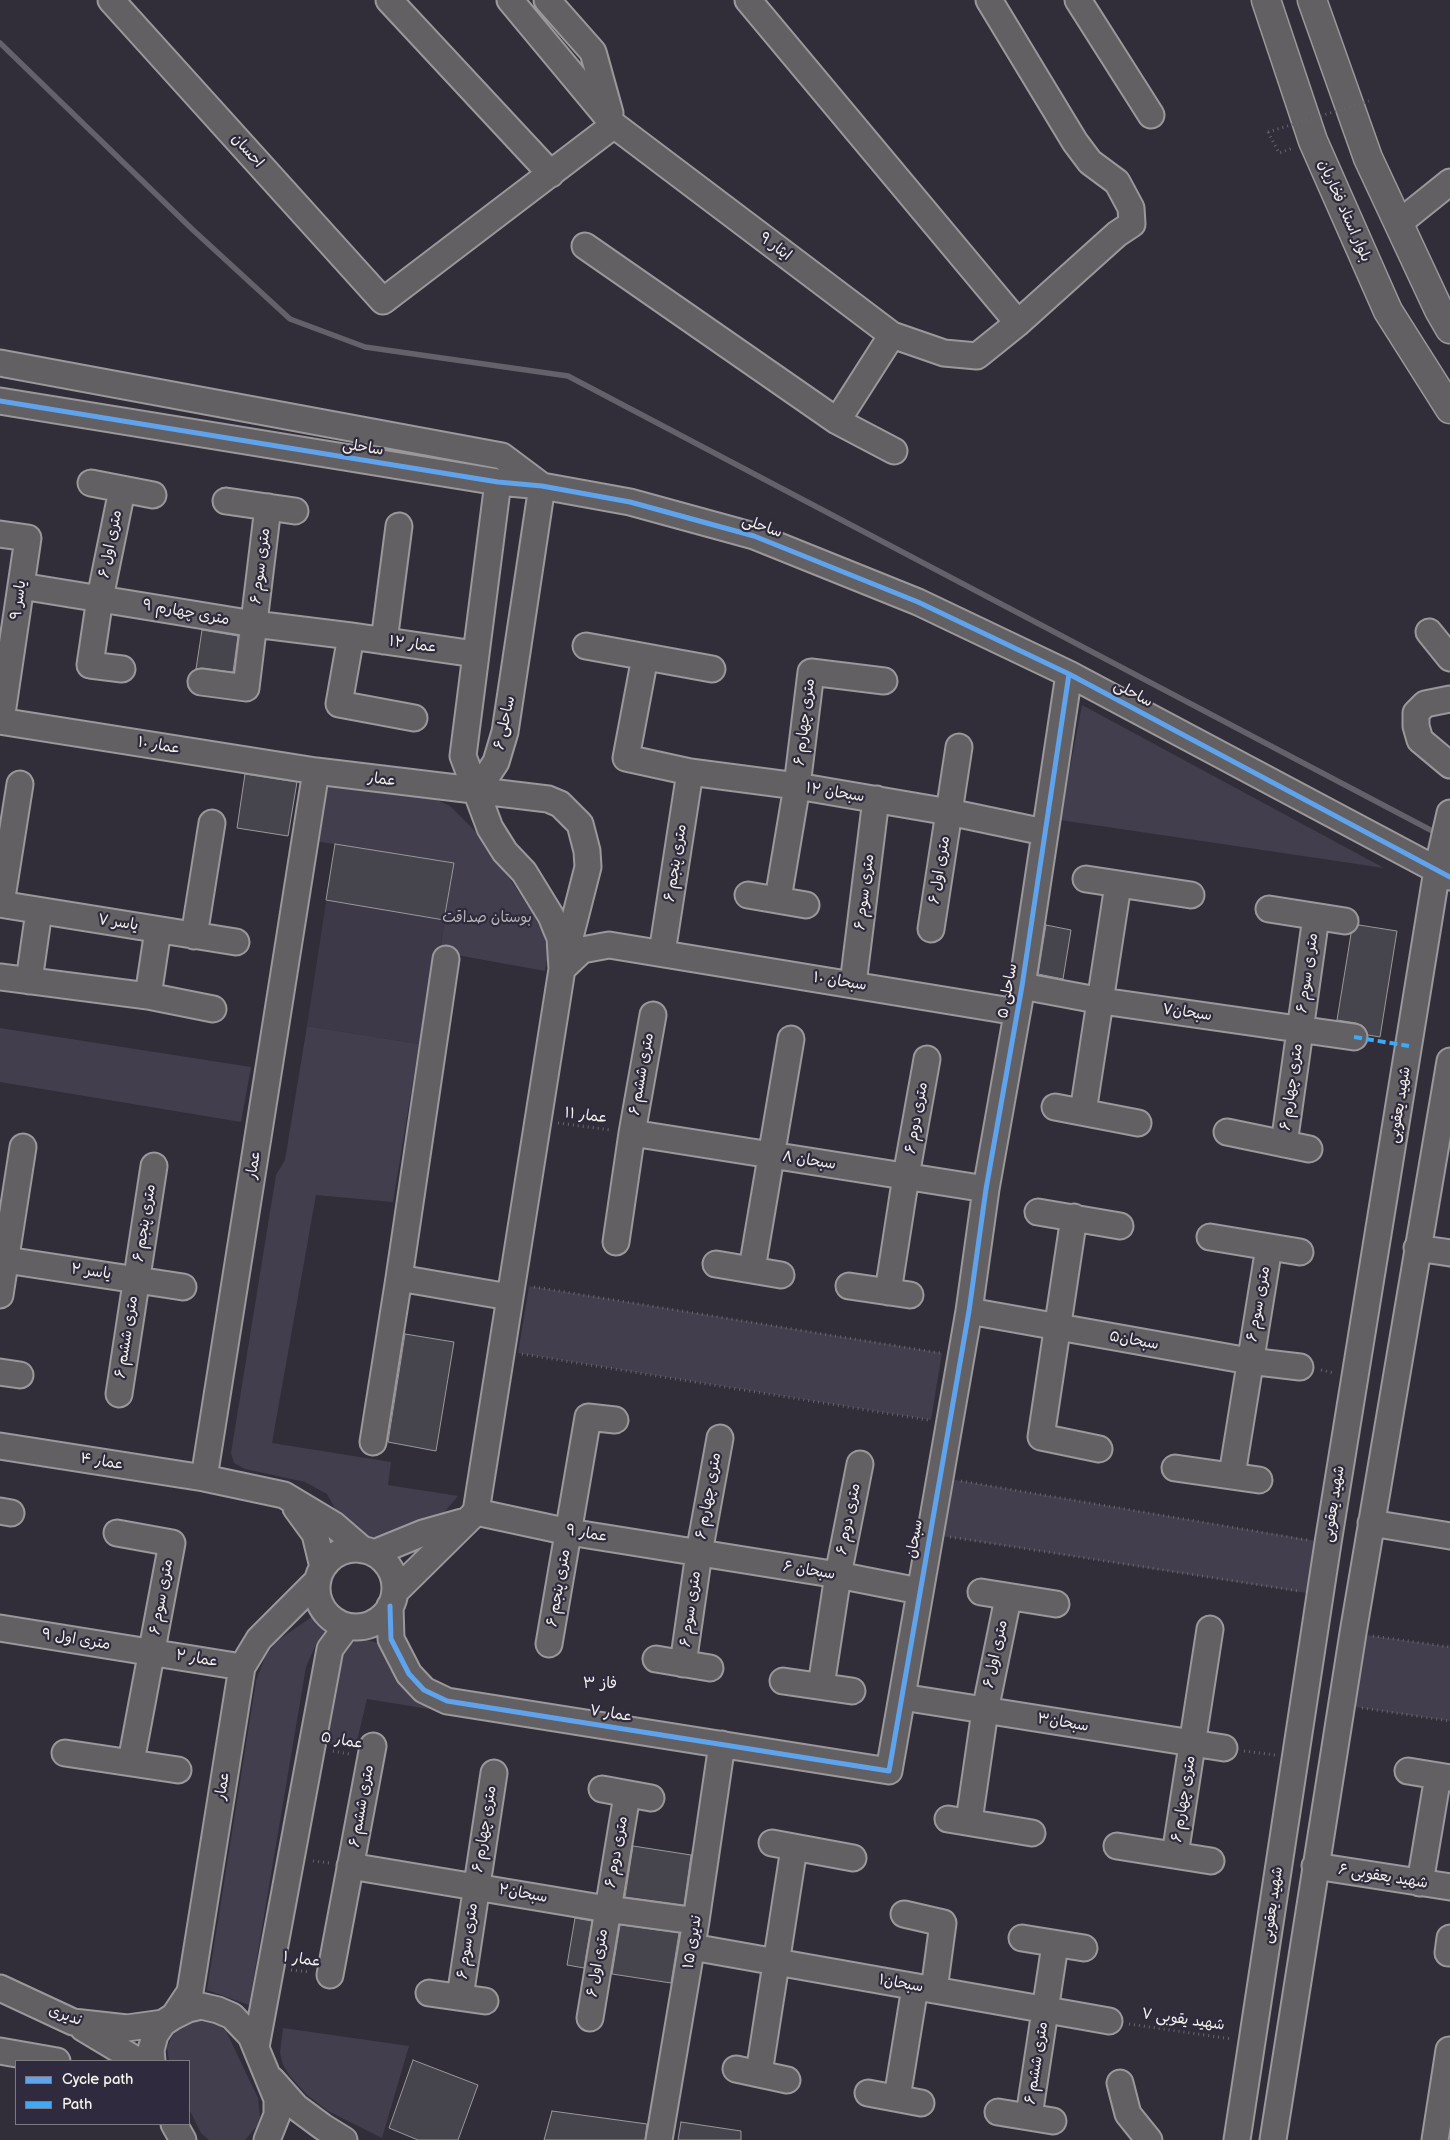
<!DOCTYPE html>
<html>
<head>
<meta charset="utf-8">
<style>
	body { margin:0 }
	#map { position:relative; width:1450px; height:2140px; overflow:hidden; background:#312e39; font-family:"Balsamiq Sans",sans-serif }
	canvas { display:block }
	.legend { position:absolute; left:15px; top:2060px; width:175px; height:65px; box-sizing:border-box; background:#2f2a3d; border:1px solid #7e7a81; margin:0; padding:6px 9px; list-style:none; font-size:15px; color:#f4f1e8 }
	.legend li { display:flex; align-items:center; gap:10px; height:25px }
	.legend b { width:25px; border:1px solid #7e7a81 }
</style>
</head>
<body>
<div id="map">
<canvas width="1450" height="2140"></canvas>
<ul class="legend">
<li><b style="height:6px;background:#60a3ed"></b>Cycle path</li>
<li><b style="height:6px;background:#3fa9f5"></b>Path</li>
</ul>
</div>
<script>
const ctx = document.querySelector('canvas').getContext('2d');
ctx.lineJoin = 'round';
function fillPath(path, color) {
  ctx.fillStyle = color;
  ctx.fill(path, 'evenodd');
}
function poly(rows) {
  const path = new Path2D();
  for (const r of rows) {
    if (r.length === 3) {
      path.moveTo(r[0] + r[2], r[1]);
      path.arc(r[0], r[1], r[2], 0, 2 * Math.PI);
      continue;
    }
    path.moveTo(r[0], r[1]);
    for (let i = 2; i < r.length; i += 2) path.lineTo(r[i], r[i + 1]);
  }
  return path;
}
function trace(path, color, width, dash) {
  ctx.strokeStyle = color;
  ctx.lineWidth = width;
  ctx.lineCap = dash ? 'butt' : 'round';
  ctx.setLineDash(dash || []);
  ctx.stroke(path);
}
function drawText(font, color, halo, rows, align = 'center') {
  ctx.font = font + ' "Balsamiq Sans","Playpen Sans Arabic",sans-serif';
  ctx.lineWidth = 4.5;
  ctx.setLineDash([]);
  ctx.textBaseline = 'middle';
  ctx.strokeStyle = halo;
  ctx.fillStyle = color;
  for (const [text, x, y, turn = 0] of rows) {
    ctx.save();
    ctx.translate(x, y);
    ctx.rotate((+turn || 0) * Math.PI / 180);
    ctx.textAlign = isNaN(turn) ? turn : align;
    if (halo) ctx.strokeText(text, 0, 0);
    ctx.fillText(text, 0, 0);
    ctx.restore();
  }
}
const built = poly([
	[335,844,454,863,425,1042,419,1044,307,1026]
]);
const green = poly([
	[1082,705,1384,868,1060,820],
	[323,779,425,794,450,806,484,840,532,912,543,933,548,954,545,971,440,952,453,863,315,841],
	[307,1026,419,1044,393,1202,316,1195,272,1443,391,1462,388,1485,458,1496,442,1515,375,1538,361,1534,342,1521,327,1494,305,1482,245,1469,234,1463,231,1453,276,1175,285,1160],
	[0,1028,251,1067,241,1122,0,1082],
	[529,1286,942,1353,931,1420,518,1353],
	[938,1477,1328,1543,1320,1595,929,1534],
	[316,1614,325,1616,330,1624,316,1644,306,1667,249,2005,207,1990,256,1681,265,1657,277,1641],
	[1353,1633,1450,1647,1450,1721,1341,1705],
	[360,1638,378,1643,390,1669,404,1689,435,1710,367,1699,355,1749,319,1742,338,1659,347,1647],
	[201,2019,211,2020,226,2031,258,2098,260,2117,257,2126,245,2140,209,2140,201,2133,189,2109,189,2061,169,2061,167,2047,175,2030,192,2020],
	[283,2028,409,2046,382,2138,328,2111,306,2094,290,2076,283,2065,280,2053]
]);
const stream = poly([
	[0,43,192,229,290,319,365,347,568,376,1440,835]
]);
const building = poly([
	[202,630,238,636,233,672,203,668,196,669,202,630],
	[245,774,297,782,288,836,237,828,245,774],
	[335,844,454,863,444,920,326,900,335,844],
	[1046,925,1071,930,1063,979,1038,974,1046,925],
	[1359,925,1397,931,1380,1037,1368,1035,1363,1026,1356,1023,1337,1020,1351,934,1359,925],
	[405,1334,454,1342,436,1451,388,1442,405,1334],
	[633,1846,691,1855,684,1905,625,1897,633,1846],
	[575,1918,592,1921,584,1968,567,1965,575,1918],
	[620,1925,679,1933,671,1983,612,1974,620,1925],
	[413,2060,478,2085,458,2140,418,2140,389,2128,413,2060],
	[552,2111,647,2124,645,2140,544,2140,552,2111],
	[681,2122,741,2131,741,2140,678,2140,681,2122]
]);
const path = poly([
	[1268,132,1279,153,1293,148],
	[558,1123,611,1130],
	[534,1287,940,1353],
	[522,1354,928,1420],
	[1321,1370,1334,1373],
	[961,1481,1307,1540],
	[950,1537,1299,1591],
	[1373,1636,1450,1647],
	[1362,1708,1450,1721],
	[333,1751,349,1754],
	[1244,1751,1275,1755],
	[313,1861,329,1863],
	[291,1970,310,1972],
	[1129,2024,1232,2039]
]);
const minor = poly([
	[111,0,383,301,614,125],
	[389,0,551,174],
	[510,0,614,125,892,335,944,353,977,356,1018,323,1117,234,1132,224,1131,208,1117,182,1090,162,1075,142,989,0],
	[547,0,593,52,610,113],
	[748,0,1018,323],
	[1078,0,1151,115],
	[1399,223,1450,182],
	[585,246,837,421,894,451],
	[0,363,502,456,542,486,505,732,496,762,477,791],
	[0,401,498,482,542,486,630,502,754,536,918,602,1069,674,1450,877],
	[837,421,892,335],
	[91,483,153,495],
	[122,490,100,598,90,665,122,669],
	[226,501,295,511],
	[0,534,28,538,1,721],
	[21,586,254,624,351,636,475,654],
	[1429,632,1450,658],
	[351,636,339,704,414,718],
	[384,641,399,526],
	[586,646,712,669],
	[645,657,626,758,690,772,797,786,949,812,1044,832],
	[201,682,246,688,268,507],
	[1450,699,1425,704,1416,713,1416,726,1420,740,1450,765],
	[0,721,316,771,548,799,560,804,580,824,587,851,588,867,565,957],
	[1086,879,1191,895],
	[748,895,806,905],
	[778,899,797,786,811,672,884,681],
	[0,904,236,942],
	[1,904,20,784],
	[1269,909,1345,921],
	[931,929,959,747],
	[194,936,212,823],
	[662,953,690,772],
	[562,969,582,950,609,945,1017,1012],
	[0,977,148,996,213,1009],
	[29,981,39,911],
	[853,984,876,799],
	[1022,986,1102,1001,1354,1037],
	[148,996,158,930],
	[1055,1107,1138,1123],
	[1083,1112,1118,885],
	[1227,1132,1309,1149],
	[632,1133,986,1189],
	[1284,1144,1316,917],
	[1038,1212,1120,1226],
	[1074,1217,1041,1437,1099,1449],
	[1210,1237,1300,1252],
	[616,1242,632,1133,653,1015],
	[1417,1248,1450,1253],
	[0,1259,183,1287],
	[716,1264,781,1275],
	[752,1269,791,1039],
	[399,1278,509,1297],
	[849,1286,910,1295],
	[888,1292,906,1176,927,1059],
	[0,1295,23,1147],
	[969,1311,1249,1361,1300,1367],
	[0,1372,20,1375],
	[119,1394,154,1166],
	[373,1442,399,1278,446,959],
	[0,1446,204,1478,284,1495,334,1525,363,1550],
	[1175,1468,1259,1480],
	[1232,1475,1269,1247],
	[204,1478,316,771],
	[296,1508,315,1534,323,1567],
	[0,1511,11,1513],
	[476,1512,569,1532,838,1575,919,1591],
	[1371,1523,1450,1536],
	[117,1533,172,1543,131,1762],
	[356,1588,39],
	[374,1553,423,1533,462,1522],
	[395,1592,476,1512,562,969,560,938,551,916,524,872,505,852,490,828,463,756,498,482],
	[981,1592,1056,1604],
	[390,1606,391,1639,409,1674,424,1690,447,1701,889,1771,969,1311,986,1189,1022,986,1069,674],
	[0,1628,242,1667],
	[549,1644,588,1417,615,1420],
	[656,1659,710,1668],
	[683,1664,699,1553,720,1438],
	[783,1681,852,1691],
	[821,1686,838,1575,860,1464],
	[902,1697,1224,1748],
	[65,1753,178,1770],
	[1408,1771,1450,1778],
	[602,1789,651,1798],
	[948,1819,1032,1833],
	[969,1821,985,1711,1008,1598],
	[772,1843,853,1858],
	[1117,1846,1211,1861],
	[1175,1855,1210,1629],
	[350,1866,607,1909,696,1921],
	[1315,1866,1450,1887],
	[1420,1883,1438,1776],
	[904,1914,943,1923,934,1990],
	[1022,1938,1084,1948],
	[1450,1938,1448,1953,1450,1953],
	[692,1947,1109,2021],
	[330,1975,373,1746],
	[0,1988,73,2022,127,2028,163,2023],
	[429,1993,485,2001],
	[460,1997,494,1773],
	[174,2016,190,1992,242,1667,259,1639,318,1580],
	[590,2018,627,1795],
	[83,2028,138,2061],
	[256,2047,330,1649,347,1626],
	[0,2051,57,2061],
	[152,2061,151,2050,155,2035,163,2023,174,2016,188,2009,201,2006,218,2010,232,2016,251,2036,277,2099,277,2115,267,2140],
	[736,2069,787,2080],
	[759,2073,794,1848],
	[272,2080,296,2107,323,2127,344,2140],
	[1120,2083,1128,2114,1149,2140],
	[868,2093,921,2103],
	[897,2098,915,1987],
	[998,2112,1053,2121],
	[1029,2116,1055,1945],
	[174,2124,183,2140],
	[659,2140,696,1921,722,1744],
	[1237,2140,1328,1543,1437,870,1450,813],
	[1273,2140,1353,1633,1450,1061],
	[1435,2140,1449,2050]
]);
const major = poly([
	[1266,0,1313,141,1388,311,1450,409],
	[1312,0,1368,158,1439,310,1450,329]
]);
const pathBridge = poly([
	[1268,132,1369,101]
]);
const quiet = poly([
	[1354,1037,1409,1046]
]);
const cycleway = poly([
	[0,401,498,482,542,486,630,502,754,536,918,602,1069,674,1450,877],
	[390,1606,391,1639,409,1674,424,1690,447,1701,889,1771,969,1311,986,1189,1022,986,1069,674]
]);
const streetNames = [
	["احسان",247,151,48],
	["بلوار استاد فخاریان",1344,211,66],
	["ایثار ۹",775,247,37],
	["ساحلی",363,448,9],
	["ساحلی",762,527,19],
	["۶ متری اول",111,544,-79],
	["۶ متری سوم",261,566,-83],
	["یاسر ۹",19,600,-82],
	["۹ متری چهارم",186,613,10],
	["عمار ۱۲",413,645,8],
	["ساحلی",1133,694,28],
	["۶ متری چهارم",805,722,-83],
	["ساحلی ۶",505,723,-78],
	["عمار ۱۰",159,746,9],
	["عمار",382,780,7],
	["سبحان ۱۲",835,793,9],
	["۶ متری پنجم",676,863,-81],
	["۶ متری اول",940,870,-81],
	["۶ متری سوم",865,892,-83],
	["یاسر ۷",118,923,9],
	["۶ متر ی سوم",1308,973,-82],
	["سبحان ۱۰",840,982,9],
	["ساحلی ۵",1008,991,-80],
	["سبحان۷",1187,1013,8],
	["۶ متری ششم",642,1074,-80],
	["۶ متری چهارم",1292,1087,-82],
	["شهید یعقوبی",1400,1105,-81],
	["عمار ۱۱",586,1116,7],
	["۶ متری دوم",917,1118,-80],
	["سبحان ۸",809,1161,9],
	["عمار",254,1165,-81],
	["۶ متری پنجم",145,1223,-81],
	["یاسر ۲",91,1272,8],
	["۶ متری سوم",1259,1304,-80],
	["۶ متری ششم",127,1337,-81],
	["سبحان۵",1134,1341,10],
	["عمار ۴",102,1462,9],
	["۶ متری چهارم",709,1496,-80],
	["شهید یعقوبی",1334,1504,-81],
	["۶ متری دوم",849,1519,-79],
	["عمار ۹",587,1534,10],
	["سبحان",915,1539,-80],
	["سبحان ۶",809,1571,9],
	["۶ متری پنجم",559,1588,-80],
	["۶ متری سوم",162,1597,-80],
	["۶ متری سوم",691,1609,-82],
	["۹ متری اول",76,1640,9],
	["۶ متری اول",996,1654,-78],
	["عمار ۲",197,1659,9],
	["عمار ۷",611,1714,9],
	["سبحان۳",1063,1723,9],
	["عمار ۵",342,1741,10],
	["عمار",223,1786,-81],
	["۶ متری چهارم",1184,1799,-81],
	["۶ متری ششم",362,1806,-80],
	["۶ متری چهارم",485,1829,-81],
	["۶ متری دوم",617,1852,-80],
	["شهید یعقوبی ۶",1383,1877,9],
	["سبحان۲",523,1894,10],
	["شهید یعقوبی",1273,1905,-82],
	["۶ متری سوم",468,1941,-82],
	["ندیری ۱۵",693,1942,-81],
	["عمار ۱",302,1960,8],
	["۶ متری اول",598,1963,-81],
	["سبحان۱",901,1984,10],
	["ندیری",65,2016,19],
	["شهید یقوبی ۷",1183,2020,8],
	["۶ متری ششم",1037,2063,-81]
];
const parkNames = [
	["بوستان صداقت",487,918]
];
const neighbourhoodNames = [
	["فاز ۳",600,1684]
];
fillPath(built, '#3e3948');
fillPath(green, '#423e4d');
trace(stream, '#65616b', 5.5);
fillPath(building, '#46444c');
trace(building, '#9a989b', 1);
trace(minor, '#9a989b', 29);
trace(major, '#9a989b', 31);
trace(path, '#68666b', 3, [1, 4]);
trace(minor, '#626063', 25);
trace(major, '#626063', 28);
trace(pathBridge, '#68666b', 3, [1, 4]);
trace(quiet, '#3fa9f5', 4, [8, 4]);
trace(cycleway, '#60a3ed', 5);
drawText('15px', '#f4f1e8', '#2f2a3d', streetNames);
drawText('15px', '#b7b3b3', '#2f2a3d', parkNames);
drawText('16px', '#f4f1e8', '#2f2a3d', neighbourhoodNames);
</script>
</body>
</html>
